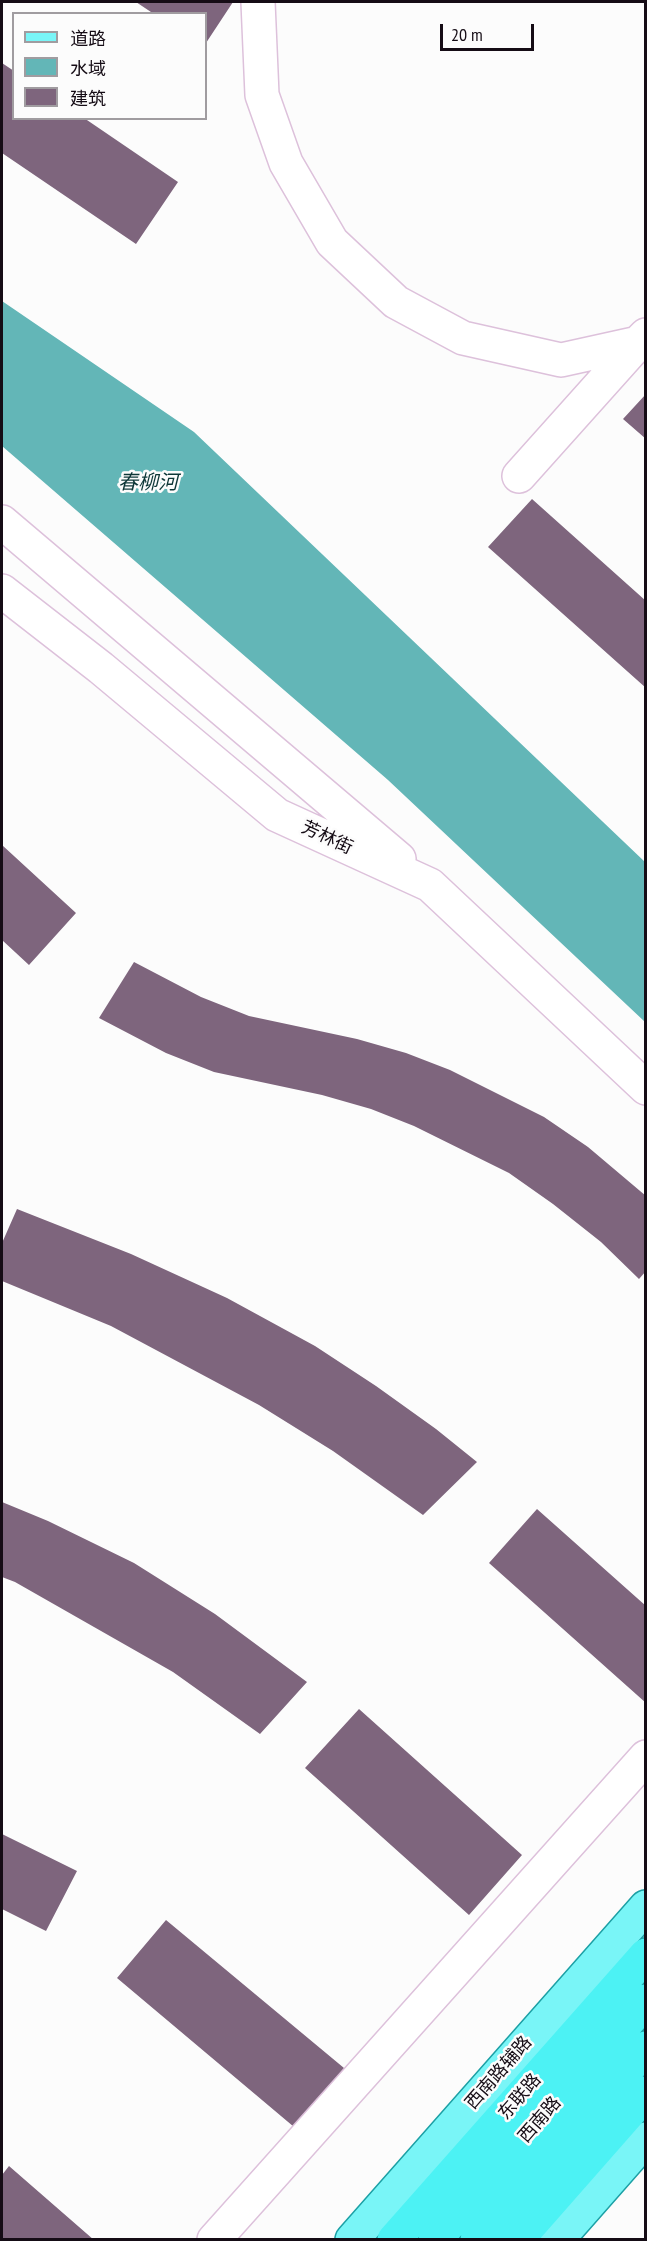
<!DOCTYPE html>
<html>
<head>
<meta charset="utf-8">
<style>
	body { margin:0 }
	#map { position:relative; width:647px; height:2241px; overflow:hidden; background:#fcfcfc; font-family:"PT Sans Narrow","Noto Sans SC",sans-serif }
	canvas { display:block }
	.frame { position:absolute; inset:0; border:3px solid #150c15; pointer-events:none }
	.legend { position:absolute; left:12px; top:12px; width:195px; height:108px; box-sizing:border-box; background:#fcfcfc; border:2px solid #a09ca0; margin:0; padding:8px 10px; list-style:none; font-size:18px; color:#150c15 }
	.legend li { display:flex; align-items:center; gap:12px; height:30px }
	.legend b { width:30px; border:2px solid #a09ca0 }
	.scale { position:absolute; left:440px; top:24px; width:94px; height:27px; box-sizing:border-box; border:3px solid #150c15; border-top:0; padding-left:8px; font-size:18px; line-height:21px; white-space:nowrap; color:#150c15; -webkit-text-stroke:4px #fcfcfc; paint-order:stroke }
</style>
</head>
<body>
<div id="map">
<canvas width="647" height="2241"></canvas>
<div class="frame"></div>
<ul class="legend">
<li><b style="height:8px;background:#79f5f7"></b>道路</li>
<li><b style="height:16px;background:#63b6b7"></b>水域</li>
<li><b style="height:16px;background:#7e657d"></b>建筑</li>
</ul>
<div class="scale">20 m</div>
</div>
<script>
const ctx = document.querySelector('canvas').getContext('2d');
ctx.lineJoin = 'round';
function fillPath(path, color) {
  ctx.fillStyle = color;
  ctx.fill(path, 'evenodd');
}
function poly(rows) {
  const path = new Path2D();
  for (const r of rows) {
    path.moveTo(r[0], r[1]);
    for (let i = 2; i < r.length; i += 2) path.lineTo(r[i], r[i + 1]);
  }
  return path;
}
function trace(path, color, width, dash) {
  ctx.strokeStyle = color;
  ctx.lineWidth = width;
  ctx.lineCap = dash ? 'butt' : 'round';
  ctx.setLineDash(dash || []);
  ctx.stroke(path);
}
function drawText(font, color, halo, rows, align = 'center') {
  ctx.font = font + ' "PT Sans Narrow","Noto Sans SC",sans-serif';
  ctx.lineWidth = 5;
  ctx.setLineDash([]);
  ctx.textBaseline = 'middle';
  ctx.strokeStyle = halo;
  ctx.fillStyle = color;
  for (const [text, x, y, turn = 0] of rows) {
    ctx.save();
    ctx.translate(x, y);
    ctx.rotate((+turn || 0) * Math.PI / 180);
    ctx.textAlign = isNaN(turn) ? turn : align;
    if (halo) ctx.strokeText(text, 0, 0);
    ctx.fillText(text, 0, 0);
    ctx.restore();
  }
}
const water = poly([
	[2,301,194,432,645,862,645,1022,388,780,2,446]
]);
const building = poly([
	[136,2,233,2,206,43,206,14,154,14],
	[2,63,14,71,14,118,84,118,178,182,136,244,2,153],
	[646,394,646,439,623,419],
	[532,499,646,601,646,688,488,547],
	[2,845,76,913,29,965,2,940],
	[134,962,201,997,249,1016,357,1039,406,1053,450,1070,544,1117,588,1147,646,1196,646,1271,639,1279,601,1242,553,1204,509,1173,414,1126,371,1109,322,1095,214,1072,166,1053,99,1018],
	[17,1209,131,1254,227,1298,315,1346,376,1386,436,1429,477,1462,423,1515,333,1451,259,1405,111,1326,2,1281,2,1243],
	[2,1502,48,1521,134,1563,215,1614,307,1682,260,1734,173,1672,15,1582,2,1577],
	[537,1509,646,1606,646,1703,489,1563],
	[359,1709,522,1855,469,1915,305,1768],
	[2,1834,77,1871,46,1931,2,1909],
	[166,1920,350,2073,300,2132,117,1978],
	[9,2166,94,2240,2,2240,2,2175]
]);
const minor = poly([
	[258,2,262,95,286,163,332,242,396,302,463,338,561,360,638,343,646,335],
	[519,476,638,343],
	[2,522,399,859],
	[2,591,101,668,277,815,430,885,646,1088],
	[214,2240,646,1757]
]);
const primary = poly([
	[352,2240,646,1907],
	[557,2240,646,2139]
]);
const trunk = poly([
	[394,2240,646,1955],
	[435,2240,646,2001],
	[477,2240,646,2048],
	[517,2240,646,2093]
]);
const streetNames = [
	["芳林街",327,838,25],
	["西南路辅路",499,2073,-49],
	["东联路",520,2097,-49],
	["西南路",540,2120,-49]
];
const waterNames = [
	["春柳河",148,483]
];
fillPath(water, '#63b6b7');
fillPath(building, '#7e657d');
trace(minor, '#ddc1db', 36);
trace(primary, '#1ca0a5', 36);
trace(trunk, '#1ca0a5', 36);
trace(minor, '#fff', 33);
trace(primary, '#79f5f7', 33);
trace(trunk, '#4cf2f4', 33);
drawText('18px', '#150c15', '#fcfcfc', streetNames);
drawText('italic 20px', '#0d3637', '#fcfcfc', waterNames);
</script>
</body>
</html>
